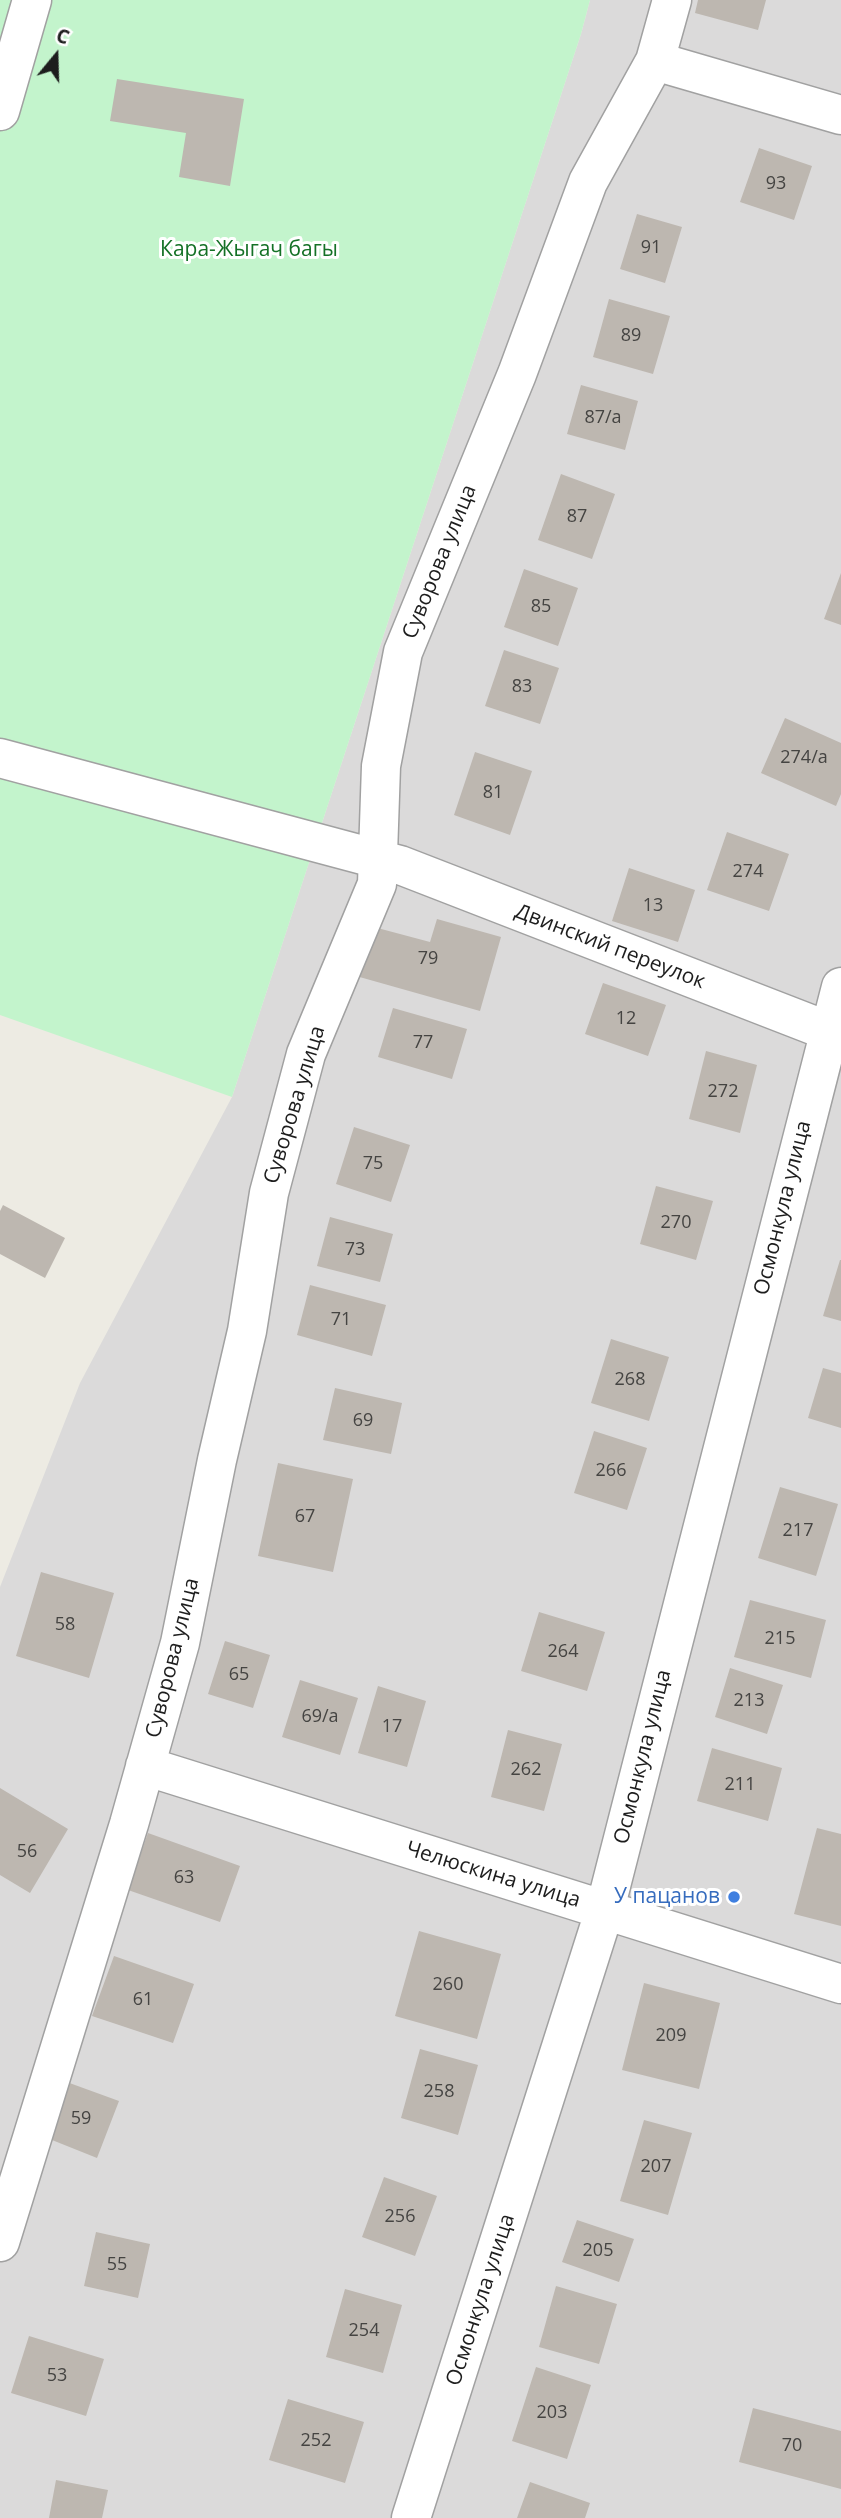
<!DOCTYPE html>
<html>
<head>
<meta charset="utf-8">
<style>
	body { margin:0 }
	#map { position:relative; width:841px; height:2518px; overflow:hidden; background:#edebe3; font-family:"Open Sans",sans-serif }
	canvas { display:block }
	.north { position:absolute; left:21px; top:21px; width:70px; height:70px; -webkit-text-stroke:5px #fff; paint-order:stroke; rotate:19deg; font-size:19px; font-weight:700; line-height:28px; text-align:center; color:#1d1d1d }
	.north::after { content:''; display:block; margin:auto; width:24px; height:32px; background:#1d1d1d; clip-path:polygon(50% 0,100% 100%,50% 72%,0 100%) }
</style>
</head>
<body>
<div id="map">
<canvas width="841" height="2518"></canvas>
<div class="north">С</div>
</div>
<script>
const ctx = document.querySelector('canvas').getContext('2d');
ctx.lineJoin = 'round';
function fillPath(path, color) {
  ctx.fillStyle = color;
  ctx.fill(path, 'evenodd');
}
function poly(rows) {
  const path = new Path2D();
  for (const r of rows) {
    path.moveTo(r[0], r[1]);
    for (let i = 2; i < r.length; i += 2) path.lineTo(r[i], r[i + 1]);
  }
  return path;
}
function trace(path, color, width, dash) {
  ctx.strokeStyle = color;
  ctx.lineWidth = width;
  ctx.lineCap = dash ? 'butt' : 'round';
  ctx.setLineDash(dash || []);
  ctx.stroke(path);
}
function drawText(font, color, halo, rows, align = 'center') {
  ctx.font = font + ' "Open Sans",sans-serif';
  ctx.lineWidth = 6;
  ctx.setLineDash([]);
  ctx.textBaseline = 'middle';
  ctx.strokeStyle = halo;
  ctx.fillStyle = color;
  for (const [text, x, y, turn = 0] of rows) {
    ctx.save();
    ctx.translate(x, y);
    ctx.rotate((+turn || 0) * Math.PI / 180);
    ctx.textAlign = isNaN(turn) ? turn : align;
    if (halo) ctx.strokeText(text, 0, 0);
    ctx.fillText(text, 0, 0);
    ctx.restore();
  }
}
const residential = poly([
	[590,0,841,0,841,2518,0,2518,0,1587,80,1383,232,1097,581,34]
]);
const park = poly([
	[0,0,590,0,581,34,232,1097,0,1015]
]);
const building = poly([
	[698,0,766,0,758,30,695,13],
	[117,79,244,99,230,186,179,177,186,133,110,121],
	[759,148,812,166,794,220,740,202],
	[637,214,682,227,665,283,620,269],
	[609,299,670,316,653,374,593,357],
	[581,385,638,401,625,450,567,434],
	[561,474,615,494,592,559,538,540],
	[524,569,578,588,558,646,504,627],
	[841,573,841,625,824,619],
	[504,650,559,668,540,724,485,706],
	[785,718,841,743,841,794,836,806,761,773],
	[475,752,532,771,510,835,454,815],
	[727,832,789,854,769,911,707,890],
	[629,868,695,890,678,942,612,921],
	[437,919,501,937,480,1011,356,976,370,926,430,942],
	[603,983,666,1005,648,1056,585,1034],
	[393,1008,467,1029,452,1079,378,1057],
	[706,1051,757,1065,740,1133,689,1119],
	[354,1127,410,1145,391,1202,336,1184],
	[656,1186,713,1201,696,1260,640,1244],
	[3,1205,65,1238,45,1278,0,1254,0,1211],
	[330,1217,393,1234,380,1282,317,1266],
	[840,1260,841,1260,841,1321,823,1316],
	[310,1285,386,1305,372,1356,297,1335],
	[611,1339,669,1357,649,1421,591,1403],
	[823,1368,841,1373,841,1428,808,1418],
	[335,1388,402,1403,391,1454,323,1440],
	[594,1431,647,1448,627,1510,574,1493],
	[278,1463,353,1479,333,1572,258,1556],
	[780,1487,838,1504,816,1576,758,1558],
	[41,1572,114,1593,89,1678,16,1656],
	[750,1600,826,1620,811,1678,734,1657],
	[539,1612,605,1632,587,1691,521,1671],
	[225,1641,270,1655,253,1708,208,1694],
	[730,1668,783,1685,767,1734,715,1717],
	[300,1680,358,1698,340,1755,282,1737],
	[378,1686,426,1701,407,1767,358,1753],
	[508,1730,562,1744,544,1811,491,1797],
	[712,1748,782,1768,768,1821,697,1801],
	[0,1788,68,1829,30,1893,0,1875],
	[817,1828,841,1834,841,1926,794,1914],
	[148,1833,240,1866,220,1922,128,1890],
	[419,1931,501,1954,477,2039,395,2016],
	[114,1956,194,1984,173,2043,92,2016],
	[644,1983,720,2003,699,2089,622,2070],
	[420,2049,478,2065,458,2135,401,2118],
	[64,2081,119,2101,97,2158,42,2136],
	[644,2120,692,2133,668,2215,620,2201],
	[384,2177,437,2196,415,2256,362,2237],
	[577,2220,634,2239,619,2282,562,2262],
	[96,2232,150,2244,138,2298,84,2286],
	[556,2286,617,2304,599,2364,539,2347],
	[345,2289,402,2305,383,2373,326,2357],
	[29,2336,104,2359,86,2416,11,2393],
	[536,2367,591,2385,567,2459,512,2441],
	[288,2399,364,2422,345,2483,269,2460],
	[753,2408,841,2431,841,2489,739,2462],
	[56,2480,108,2490,102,2518,49,2518],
	[530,2482,590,2503,585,2518,517,2518]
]);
const minor = poly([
	[655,61,841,115],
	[0,111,32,0],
	[0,758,400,865,841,1036],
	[145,1766,841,1984],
	[0,2242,129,1824,180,1643,217,1460,247,1331,269,1193,306,1054,377,884,381,766,403,652,517,374,588,182,655,61,672,0],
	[411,2518,605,1909,841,987]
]);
const markers = [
	[734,1897,7,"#3f7fe0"]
];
const numberNames = [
	["93",776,184],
	["91",651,248],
	["89",631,336],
	["87/а",603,418],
	["87",577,517],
	["85",541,607],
	["83",522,687],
	["274/а",804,758],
	["81",493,793],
	["274",748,872],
	["13",653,906],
	["79",428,959],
	["12",626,1019],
	["77",423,1043],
	["272",723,1092],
	["75",373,1164],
	["270",676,1223],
	["73",355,1250],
	["71",341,1320],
	["268",630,1380],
	["69",363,1421],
	["266",611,1471],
	["67",305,1517],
	["217",798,1531],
	["58",65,1625],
	["215",780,1639],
	["264",563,1652],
	["65",239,1675],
	["213",749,1701],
	["69/а",320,1717],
	["17",392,1727],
	["262",526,1770],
	["211",740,1785],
	["56",27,1852],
	["63",184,1878],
	["260",448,1985],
	["61",143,2000],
	["209",671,2036],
	["258",439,2092],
	["59",81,2119],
	["207",656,2167],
	["256",400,2217],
	["205",598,2251],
	["55",117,2265],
	["254",364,2331],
	["53",57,2376],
	["203",552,2413],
	["252",316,2441],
	["70",792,2446]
];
const parkNames = [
	["Кара-Жыгач багы",249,250]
];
const streetNames = [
	["Суворова улица",440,562,-68],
	["Двинский переулок",610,947,21],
	["Суворова улица",295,1105,-73],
	["Осмонкула улица",783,1208,-76],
	["Суворова улица",173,1658,-76],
	["Осмонкула улица",643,1757,-76],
	["Челюскина улица",493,1875,17],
	["Осмонкула улица",481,2300,-72]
];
const shopNames = [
	["У пацанов",720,1897]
];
fillPath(residential, '#dbdada');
fillPath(park, '#c3f4cc');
fillPath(building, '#bdb7b0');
trace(minor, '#a1a1a1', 41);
trace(minor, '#fff', 38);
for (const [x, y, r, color] of markers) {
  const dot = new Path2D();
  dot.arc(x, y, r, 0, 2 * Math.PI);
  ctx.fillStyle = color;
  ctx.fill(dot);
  trace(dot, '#fff', 2.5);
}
drawText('18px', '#454442', null, numberNames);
drawText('21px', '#147126', '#fff', parkNames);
drawText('21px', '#1d1d1d', '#fff', streetNames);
drawText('21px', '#366cbe', '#fff', shopNames, 'right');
</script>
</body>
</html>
